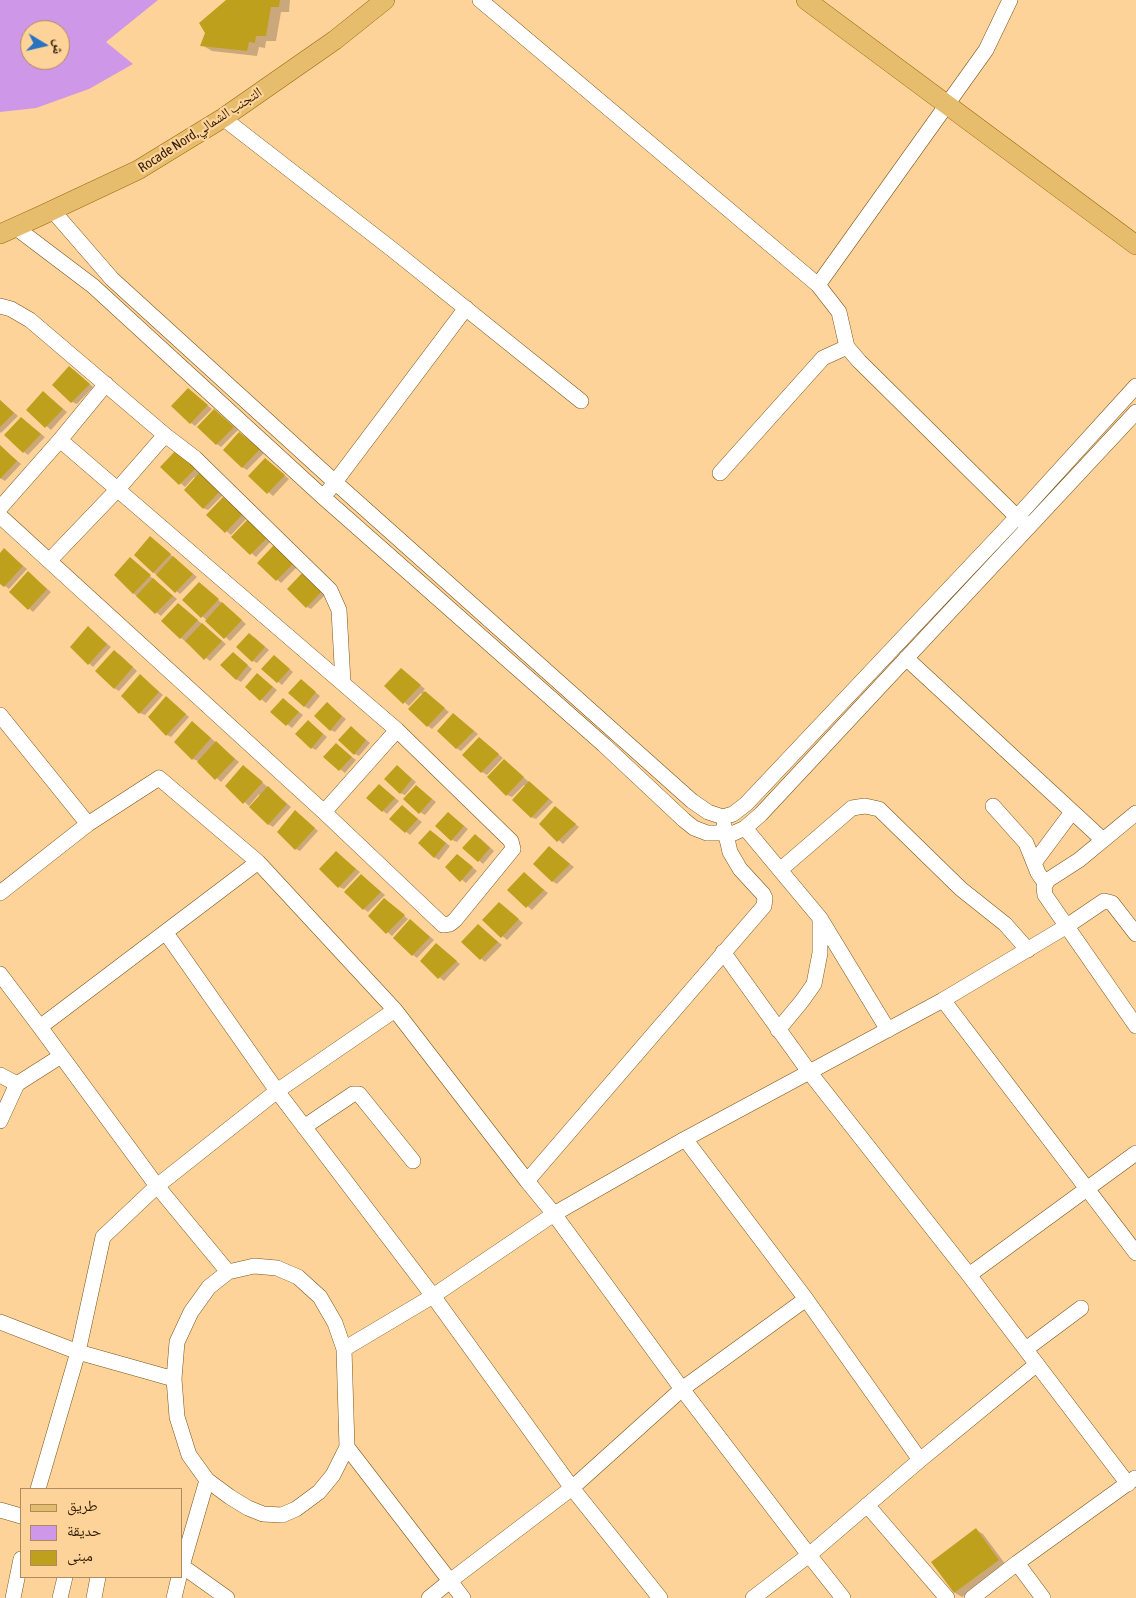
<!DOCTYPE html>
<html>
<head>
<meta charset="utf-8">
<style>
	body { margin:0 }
	#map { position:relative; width:1136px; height:1598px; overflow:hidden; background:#fed39a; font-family:"Asap Condensed","Noto Naskh Arabic",sans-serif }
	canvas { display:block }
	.legend { position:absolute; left:20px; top:1488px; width:162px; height:90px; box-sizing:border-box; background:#fed39a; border:1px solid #ac8b5c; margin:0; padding:6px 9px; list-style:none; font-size:15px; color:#321e00 }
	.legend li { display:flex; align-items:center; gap:10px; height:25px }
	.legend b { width:25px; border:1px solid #ac8b5c }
	.north { position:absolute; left:20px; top:20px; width:50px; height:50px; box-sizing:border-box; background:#fed39a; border:1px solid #ac8b5c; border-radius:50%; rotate:99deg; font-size:14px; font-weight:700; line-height:20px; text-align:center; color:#321e00 }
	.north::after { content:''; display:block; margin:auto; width:18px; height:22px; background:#2971c1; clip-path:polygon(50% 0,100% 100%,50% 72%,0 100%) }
</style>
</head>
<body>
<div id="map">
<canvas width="1136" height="1598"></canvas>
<ul class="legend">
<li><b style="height:6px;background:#e6bc6d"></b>طريق</li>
<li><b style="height:14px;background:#ce97e8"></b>حديقة</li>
<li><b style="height:14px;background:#bfa01c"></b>مبنى</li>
</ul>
<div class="north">ش</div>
</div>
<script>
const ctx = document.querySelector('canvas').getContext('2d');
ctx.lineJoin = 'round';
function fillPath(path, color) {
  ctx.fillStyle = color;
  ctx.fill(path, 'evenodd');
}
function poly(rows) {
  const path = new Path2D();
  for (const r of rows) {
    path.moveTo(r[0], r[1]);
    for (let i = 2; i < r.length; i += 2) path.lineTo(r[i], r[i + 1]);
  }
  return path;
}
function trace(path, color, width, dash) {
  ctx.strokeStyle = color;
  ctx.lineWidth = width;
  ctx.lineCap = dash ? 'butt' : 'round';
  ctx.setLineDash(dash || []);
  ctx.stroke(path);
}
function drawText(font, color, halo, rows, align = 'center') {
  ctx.font = font + ' "Asap Condensed","Noto Naskh Arabic",sans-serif';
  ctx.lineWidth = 4.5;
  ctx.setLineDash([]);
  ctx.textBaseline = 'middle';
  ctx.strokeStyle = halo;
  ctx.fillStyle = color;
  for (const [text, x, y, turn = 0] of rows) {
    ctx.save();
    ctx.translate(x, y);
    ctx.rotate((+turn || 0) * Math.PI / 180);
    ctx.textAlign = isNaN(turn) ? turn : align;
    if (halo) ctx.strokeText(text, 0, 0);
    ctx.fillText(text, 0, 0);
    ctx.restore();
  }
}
const green = poly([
	[0,0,158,0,106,42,133,64,89,89,36,108,0,112],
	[30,30,60,30,60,60,30,60]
]);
const shadow = poly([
	[228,0,290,0,289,12,281,12,276,41,266,41,265,48,259,47,257,56,212,51,202,45],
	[74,370,93,387,77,404,72,402],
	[188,389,212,409,195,426,191,423],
	[48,396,67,412,51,430,28,410],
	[0,400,18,416,1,433,0,432],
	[218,413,238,430,221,447,217,444],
	[21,418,45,437,28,455,24,452],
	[240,433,264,453,247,470,242,467],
	[0,446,21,464,5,481,0,478],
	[177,451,201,470,199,473,225,493,208,510,203,508,196,479,194,477,185,487,162,467],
	[265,459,289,479,273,496,250,476],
	[223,498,247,518,231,535,208,515],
	[253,523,272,540,256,557,233,537],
	[151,538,197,577,180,594,153,572],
	[274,547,298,566,281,583,259,563],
	[4,550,27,569,9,589,0,582,0,555],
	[130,559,177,599,161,616,133,593],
	[28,573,51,592,33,612,11,592],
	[309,575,328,592,311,609,307,607],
	[199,583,246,624,230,641,184,600],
	[182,607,226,644,210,661,181,638],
	[88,628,111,647,93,667,71,647],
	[254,637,269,650,257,663,253,661],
	[233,653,252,669,241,682,236,679],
	[119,654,137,671,119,691,114,688],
	[279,660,293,672,282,685,263,669],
	[401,669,425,689,423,691,449,712,432,729,428,726,423,695,421,693,409,706,386,686],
	[258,675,277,690,266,703,246,687],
	[145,679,163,695,145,715,140,713],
	[301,680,320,696,309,709,304,706],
	[284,700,303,715,292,728,272,712],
	[171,701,189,717,171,737,167,735],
	[331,707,346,719,335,732,330,730],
	[454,714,478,734,461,751,456,748],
	[192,722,239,762,221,782,198,761,193,759,175,742],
	[313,725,327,737,316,750,312,748],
	[356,731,370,743,359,756,355,754],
	[479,738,503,758,487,775,482,772],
	[336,745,356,760,345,773,325,757],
	[504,761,553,802,536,819,531,817,525,786,524,785,512,797,507,795],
	[244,767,291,807,273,827,268,824,259,794,249,806,227,786],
	[402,770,416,782,405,795,400,793],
	[379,785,399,801,387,814,383,811],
	[421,790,436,802,425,815,420,812],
	[402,807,422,822,410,835,391,819],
	[556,808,579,827,563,844,540,824],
	[300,815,318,831,300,851,296,849],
	[453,817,468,829,457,842,452,840],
	[431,831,450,846,439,860,434,857],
	[480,838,494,851,483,864,464,848],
	[550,848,574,867,557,884,552,881],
	[336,853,360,872,344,889,339,887],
	[458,855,477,871,466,883,446,867],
	[524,874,548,893,532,910,509,890],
	[361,875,385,895,368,912,364,909],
	[384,899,408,919,392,936,369,916],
	[499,903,523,923,507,940,484,920],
	[415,924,434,940,417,958,413,955],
	[478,925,502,945,485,962,463,942],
	[436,944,460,964,444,981,421,961],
	[976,1530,983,1534,1006,1565,962,1597,955,1593]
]);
const building = poly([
	[226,0,280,0,279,7,271,7,266,36,256,36,255,43,249,42,247,51,200,46,205,33,199,23],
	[69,366,90,384,71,403,52,385],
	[188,388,208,405,190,424,171,406],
	[43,391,63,409,45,428,26,410],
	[0,400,14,413,0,427],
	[214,409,234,427,216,445,197,427],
	[21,417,41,434,23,453,4,435],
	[239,432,260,449,242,468,223,450],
	[0,445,17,461,0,479],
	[177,449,197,467,179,485,160,467],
	[265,458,285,475,267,494,248,476],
	[200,472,221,490,203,509,184,490],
	[223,497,243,514,225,533,206,515],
	[248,519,268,537,250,555,231,537],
	[150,536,171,554,153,573,134,555],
	[274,545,294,563,276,581,257,563],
	[4,548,23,566,4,587,0,584,0,553],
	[173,556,193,574,175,593,156,575],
	[130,557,151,575,133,594,114,575],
	[28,571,47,589,28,610,9,592],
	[304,571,324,589,306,608,287,589],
	[153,578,173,596,155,614,136,596],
	[199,582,219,599,201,618,182,600],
	[222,602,242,620,224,639,205,621],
	[178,603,198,620,180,639,161,621],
	[202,623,222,641,204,660,185,641],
	[88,626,107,644,88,665,70,647],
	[249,633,265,647,252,662,236,647],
	[114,650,133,667,114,689,95,671],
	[233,652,248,665,236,680,220,665],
	[274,655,290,669,277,683,261,669],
	[401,668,421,685,403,704,384,686],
	[257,673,273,687,260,701,245,687],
	[140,674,159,692,139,714,121,696],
	[301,679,316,692,304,707,288,693],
	[425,691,445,708,427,727,408,709],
	[166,696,186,714,166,736,148,717],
	[283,698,299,712,286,726,270,712],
	[327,702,342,716,330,731,314,716],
	[453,713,474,731,456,749,437,731],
	[308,720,323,734,311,749,295,734],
	[192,721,211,738,192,760,174,742],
	[351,726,366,740,354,755,338,740],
	[479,737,499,754,481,773,462,755],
	[216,741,235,759,215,780,197,762],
	[336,743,352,757,339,771,323,757],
	[504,759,524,777,506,796,487,777],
	[243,765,263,782,243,804,225,786],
	[397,765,412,779,400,794,384,779],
	[529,781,549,799,531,818,512,800],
	[379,784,395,798,382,812,366,798],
	[416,785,432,799,419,814,403,799],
	[268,786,287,804,268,825,249,807],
	[402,805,418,819,405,833,389,819],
	[555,806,576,824,557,842,539,824],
	[295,810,315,828,295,850,277,832],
	[448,812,464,826,451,841,435,826],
	[430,830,446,843,434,858,418,843],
	[475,834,490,848,478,862,462,848],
	[549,846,570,864,552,882,533,864],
	[336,851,356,869,338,888,319,869],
	[457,854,473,867,460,882,445,867],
	[524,872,544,890,526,908,507,890],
	[361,874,381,892,363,910,344,892],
	[384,898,405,915,386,934,368,916],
	[499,902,519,919,501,938,482,920],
	[410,919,430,937,412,956,393,938],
	[478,924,498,942,480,960,461,942],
	[436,943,457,961,438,979,420,961],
	[976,1528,999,1560,954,1593,931,1562]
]);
const minor = poly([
	[480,0,818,285,839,312,847,347,859,361,1017,517,1025,523],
	[223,118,393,250,581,401],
	[53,211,112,279,336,483,692,801,708,812,723,817,733,814,746,804,1017,517,1136,386],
	[15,227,93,286,323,497,604,745,684,820,694,828,707,833,734,833,745,828,761,814,1136,412],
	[818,285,986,50,1010,0],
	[0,306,11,309,30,320,165,435,195,458,330,590,339,610,343,683],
	[60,440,106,384],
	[720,473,823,358,847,347],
	[329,490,466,308],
	[0,508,60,440,397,730,511,841,513,849,455,920,450,924,443,925,324,812,0,516],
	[49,561,117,490,165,435],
	[906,658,1103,840],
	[0,715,88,824],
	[993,806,1026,843,1038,873,1045,883],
	[324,812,397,730],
	[1136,813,1079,860,1048,880,1044,887,1045,895,1136,1026],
	[745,828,820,918,888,1030],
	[1034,863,1072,812],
	[780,870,852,808,865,806,879,809,961,889,1005,924,1028,950],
	[0,893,88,824,159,778,258,862],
	[166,933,277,1091,395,1010],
	[723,952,810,1073,969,1275,1128,1484],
	[0,974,40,1027],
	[943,1000,1067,926,1104,901,1112,903,1136,934],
	[778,1030,802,1001,814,984,820,953,820,919],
	[0,1075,17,1084],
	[0,1121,17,1084,61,1056],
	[304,1127,353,1094,359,1094,413,1161],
	[685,1139,806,1299,920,1460],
	[527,1181,764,906,765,898,763,894,740,869,730,852,724,826],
	[228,1272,209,1287,191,1312,177,1342,174,1379,177,1417,189,1455,207,1480,230,1497,248,1508,263,1514,282,1515,296,1509,319,1492,333,1475,347,1447],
	[969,1275,1136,1153],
	[0,1322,78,1352,103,1237,157,1186,40,1027,258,862,395,1010,527,1181,554,1214,682,1389,809,1555,920,1460,1037,1364],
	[344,1349,433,1296,554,1214,685,1139,943,1000,1136,1253],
	[1026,1349,1081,1308],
	[207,1480,182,1566,227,1598],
	[38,1489,78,1352,174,1379],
	[867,1505,947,1598],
	[0,1510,21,1516],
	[13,1598,21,1559],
	[60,1598,65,1577],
	[94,1598,98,1577],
	[174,1598,179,1577],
	[429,1598,450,1581,347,1447,344,1349,335,1323,320,1297,298,1277,277,1268,254,1266,228,1272,157,1186,277,1091,433,1296,572,1488,682,1389,806,1299],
	[463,1598,450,1581,572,1488,660,1598],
	[753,1598,809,1555,843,1598],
	[972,1598,1017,1563],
	[1043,1598,1017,1563,1135,1478]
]);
const major = poly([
	[806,0,1136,245],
	[0,234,38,217,138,170,223,118,335,40,385,0]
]);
const streetNames = [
	["Rocade Nord,التجنب الشمالي",200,130,-33]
];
fillPath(green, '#ce97e8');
fillPath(shadow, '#0003');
fillPath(building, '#bfa01c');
trace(minor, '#7a551b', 16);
trace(major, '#9c6708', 20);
trace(minor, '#fff', 15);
trace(major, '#e6bc6d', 19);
drawText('14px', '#321e00', '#fed39a', streetNames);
</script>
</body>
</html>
